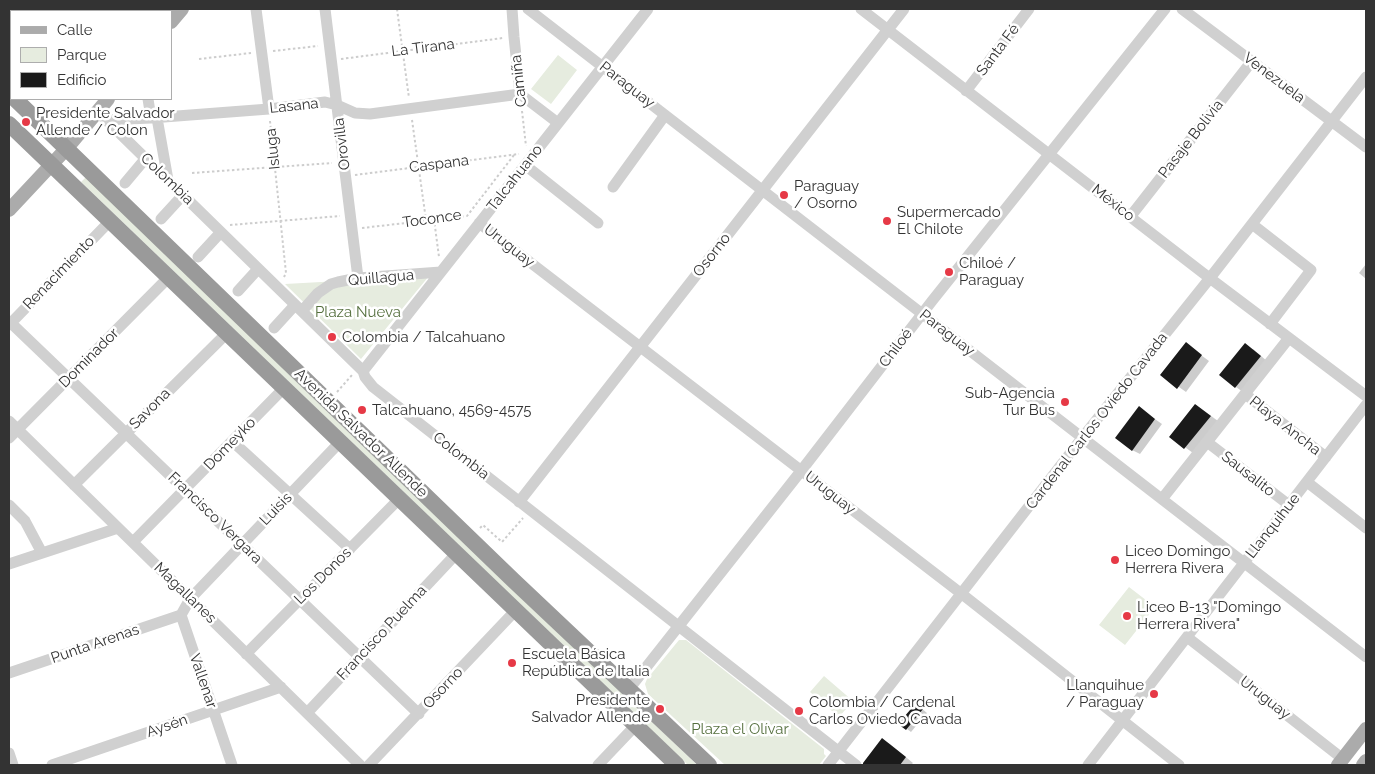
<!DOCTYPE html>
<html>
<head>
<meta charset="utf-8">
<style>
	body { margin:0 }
	#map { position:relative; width:1375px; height:774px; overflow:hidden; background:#fff; font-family:Raleway,sans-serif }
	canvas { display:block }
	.frame { position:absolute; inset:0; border:10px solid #333; pointer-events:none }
	.legend { position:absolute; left:10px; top:10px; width:162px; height:90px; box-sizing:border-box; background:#fff; border:1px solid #adadad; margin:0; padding:6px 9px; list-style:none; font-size:15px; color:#333 }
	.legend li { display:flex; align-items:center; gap:10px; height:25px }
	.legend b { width:25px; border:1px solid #adadad }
</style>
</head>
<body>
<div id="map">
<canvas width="1375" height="774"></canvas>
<div class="frame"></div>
<ul class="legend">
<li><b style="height:6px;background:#ababab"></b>Calle</li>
<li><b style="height:14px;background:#e6ecdf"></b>Parque</li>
<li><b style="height:14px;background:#1a1a1a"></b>Edificio</li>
</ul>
</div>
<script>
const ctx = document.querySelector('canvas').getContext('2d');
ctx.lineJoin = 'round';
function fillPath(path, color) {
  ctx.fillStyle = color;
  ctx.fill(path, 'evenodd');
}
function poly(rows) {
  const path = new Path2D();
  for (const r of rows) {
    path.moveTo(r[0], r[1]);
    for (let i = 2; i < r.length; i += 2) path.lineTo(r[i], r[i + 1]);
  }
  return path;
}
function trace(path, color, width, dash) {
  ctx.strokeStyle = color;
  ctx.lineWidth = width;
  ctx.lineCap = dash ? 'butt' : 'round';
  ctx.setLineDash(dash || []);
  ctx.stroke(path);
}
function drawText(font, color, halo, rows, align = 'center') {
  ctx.font = font + ' Raleway,sans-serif';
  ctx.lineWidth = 5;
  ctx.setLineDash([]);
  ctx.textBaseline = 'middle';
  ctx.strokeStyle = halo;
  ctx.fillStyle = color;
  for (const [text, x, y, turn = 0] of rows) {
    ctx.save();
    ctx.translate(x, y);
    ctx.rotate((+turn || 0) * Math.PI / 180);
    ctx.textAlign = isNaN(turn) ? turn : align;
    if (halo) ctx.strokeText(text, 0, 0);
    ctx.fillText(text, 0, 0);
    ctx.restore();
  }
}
const green = poly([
	[558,55,577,70,551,104,531,89],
	[86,177,667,736,697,765,688,765,81,182],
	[429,276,361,359,285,284],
	[1129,587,1155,607,1125,645,1099,625],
	[679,640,686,640,824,749,824,754,826,756,819,765,725,765,648,694,645,684,647,679],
	[824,676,853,701,839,717,810,692]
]);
const shadow = poly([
	[1366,264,1366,279,1359,273],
	[1186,344,1209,361,1186,392,1162,375],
	[1253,349,1268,362,1243,392,1236,387],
	[1196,405,1218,421,1193,453,1171,437],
	[1139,408,1162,424,1140,454,1132,450],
	[921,708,927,713,911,732,907,729],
	[882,740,890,744,913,763,911,765,868,765,865,762]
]);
const building = poly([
	[1186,342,1202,355,1177,389,1160,375],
	[1245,343,1261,356,1235,388,1219,375],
	[1195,404,1211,416,1184,449,1169,437],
	[1139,406,1155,419,1132,451,1115,438],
	[916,703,923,709,906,730,898,724],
	[882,738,906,757,900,765,863,765,863,763]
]);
const path = poly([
	[397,9,409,98],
	[273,51,318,46],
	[199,59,251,53],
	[341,59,503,38],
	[522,111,526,146],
	[412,120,426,220],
	[270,121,286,273,284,277],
	[192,173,332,163],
	[355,175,519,154],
	[434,219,439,257],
	[230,225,340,216],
	[362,228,467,216,514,155],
	[337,392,352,375],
	[480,528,483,525,502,542,523,518]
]);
const minor = poly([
	[160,9,163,11],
	[256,9,269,109],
	[325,9,358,278],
	[512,9,514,37,520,94],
	[528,9,1366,657],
	[861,9,1203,273,1366,396],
	[1182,9,1366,147],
	[79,11,81,9],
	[9,86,11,83],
	[966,91,1029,9],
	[148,99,151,118],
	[98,112,363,371,365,377,373,387,856,765],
	[157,118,168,180],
	[106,120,151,118,269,109,325,102,337,105,355,113,370,114,520,94,558,123],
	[525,165,598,223],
	[125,183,146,158],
	[613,187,665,115],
	[1130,217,1252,61],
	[161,219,183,195],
	[479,223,967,598,1179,765],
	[1252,224,1311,270,1270,324],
	[198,257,221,232],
	[238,291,258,269],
	[302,311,318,293,331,284,338,282,358,278,441,272],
	[11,323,419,714],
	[9,325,110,221],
	[274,328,295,305],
	[363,371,648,9],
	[1245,394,1326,457],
	[9,421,360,765],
	[9,438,169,277],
	[232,441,350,549],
	[1207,442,1289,505],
	[1307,482,1366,528],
	[74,485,227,333],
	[1162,499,1289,338],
	[519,502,904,9],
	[9,505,25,521,42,553],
	[133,542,284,388],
	[9,564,118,528],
	[1187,637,1343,759],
	[246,654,400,498],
	[9,673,181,615],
	[629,689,801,471,932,301,1165,9],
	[307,713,457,553],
	[9,753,13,765],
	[52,765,281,687],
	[232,765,181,615,190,599,340,442],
	[369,765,516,610],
	[598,765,636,725],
	[828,765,1082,438,1210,278,1366,77],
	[1088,765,1366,405]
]);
const major = poly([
	[171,22,182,9],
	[9,210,67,148,108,99],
	[1338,765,1366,729],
	[1363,765,1366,761]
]);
const highway = poly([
	[15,99,513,580,709,765],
	[9,124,677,765]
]);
const markers = [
	[26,122,5,"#e63946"],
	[784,195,5,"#e63946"],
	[887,221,5,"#e63946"],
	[949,272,5,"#e63946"],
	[332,337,5,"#e63946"],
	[1065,402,5,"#e63946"],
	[362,410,5,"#e63946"],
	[1115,560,5,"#e63946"],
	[1127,616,5,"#e63946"],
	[512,663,5,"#e63946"],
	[1154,694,5,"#e63946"],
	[660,709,5,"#e63946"],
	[799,711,5,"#e63946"]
];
const streetNames = [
	["La Tirana",423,48,-7],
	["Santa Fé",998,50,-53],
	["Venezuela",1274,78,37],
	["Camiña",519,81,-96],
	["Paraguay",627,85,38],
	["Lasana",294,106,-6],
	["Pasaje Bolivia",1191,139,-52],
	["Orovilla",342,144,-97],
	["Isluga",273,149,-96],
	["Caspana",439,164,-7],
	["Talcahuano",515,178,-52],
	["Colombia",167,179,44],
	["México",1113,203,38],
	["Toconce",432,219,-8],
	["Uruguay",509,246,38],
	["Osorno",712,255,-52],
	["Renacimiento",59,273,-46],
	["Quillagua",381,278,-5],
	["Paraguay",947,333,38],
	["Chiloé",896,348,-53],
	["Dominador",89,358,-45],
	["Savona",150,409,-45],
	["Cardenal Carlos Oviedo Cavada",1097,421,-52],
	["Playa Ancha",1285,426,38],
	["Avenida Salvador Allende",361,433,44],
	["Domeyko",230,444,-46],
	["Colombia",461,456,38],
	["Sausalito",1248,474,38],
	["Uruguay",830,493,38],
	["Luisis",276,509,-46],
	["Francisco Vergara",215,518,44],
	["Llanquihue",1273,526,-52],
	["Los Donos",323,576,-45],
	["Magallanes",185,593,44],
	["Francisco Puelma",382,633,-47],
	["Punta Arenas",95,644,-19],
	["Vallenar",203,681,71],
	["Osorno",443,688,-47],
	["Uruguay",1265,698,38],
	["Aysén",167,726,-19]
];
const poiNames = [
	["Presidente Salvador",36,113],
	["Allende / Colon",36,130],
	["Paraguay",794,186],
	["/ Osorno",794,203],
	["Supermercado",897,212],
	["El Chilote",897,229],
	["Chiloé /",959,263],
	["Paraguay",959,280],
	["Colombia / Talcahuano",342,337],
	["Sub-Agencia",1055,393,"right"],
	["Tur Bus",1055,410,"right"],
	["Talcahuano, 4569-4575",372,410],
	["Liceo Domingo",1125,551],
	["Herrera Rivera",1125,568],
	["Liceo B-13 \"Domingo",1137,607],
	["Herrera Rivera\"",1137,624],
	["Escuela Básica",522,654],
	["República de Italia",522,671],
	["Llanquihue",1144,685,"right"],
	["/ Paraguay",1144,702,"right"],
	["Presidente",650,700,"right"],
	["Salvador Allende",650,717,"right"],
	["Colombia / Cardenal",809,702],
	["Carlos Oviedo Cavada",809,719]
];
const parkNames = [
	["Plaza Nueva",358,312],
	["Plaza el Olívar",740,729]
];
fillPath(green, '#e6ecdf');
fillPath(shadow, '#0003');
fillPath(building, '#1a1a1a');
trace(path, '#cdcdcd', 2, [2.5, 2.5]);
trace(minor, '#d0d0d0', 11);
trace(major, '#ababab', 14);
trace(highway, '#9a9a9a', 16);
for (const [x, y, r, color] of markers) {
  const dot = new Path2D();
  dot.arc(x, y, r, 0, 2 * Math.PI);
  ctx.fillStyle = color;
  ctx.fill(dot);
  trace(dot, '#fff', 2);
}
drawText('15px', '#333', '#fff', streetNames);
drawText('15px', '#333', '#fff', poiNames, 'left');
drawText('15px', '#56703f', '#fff', parkNames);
</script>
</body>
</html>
